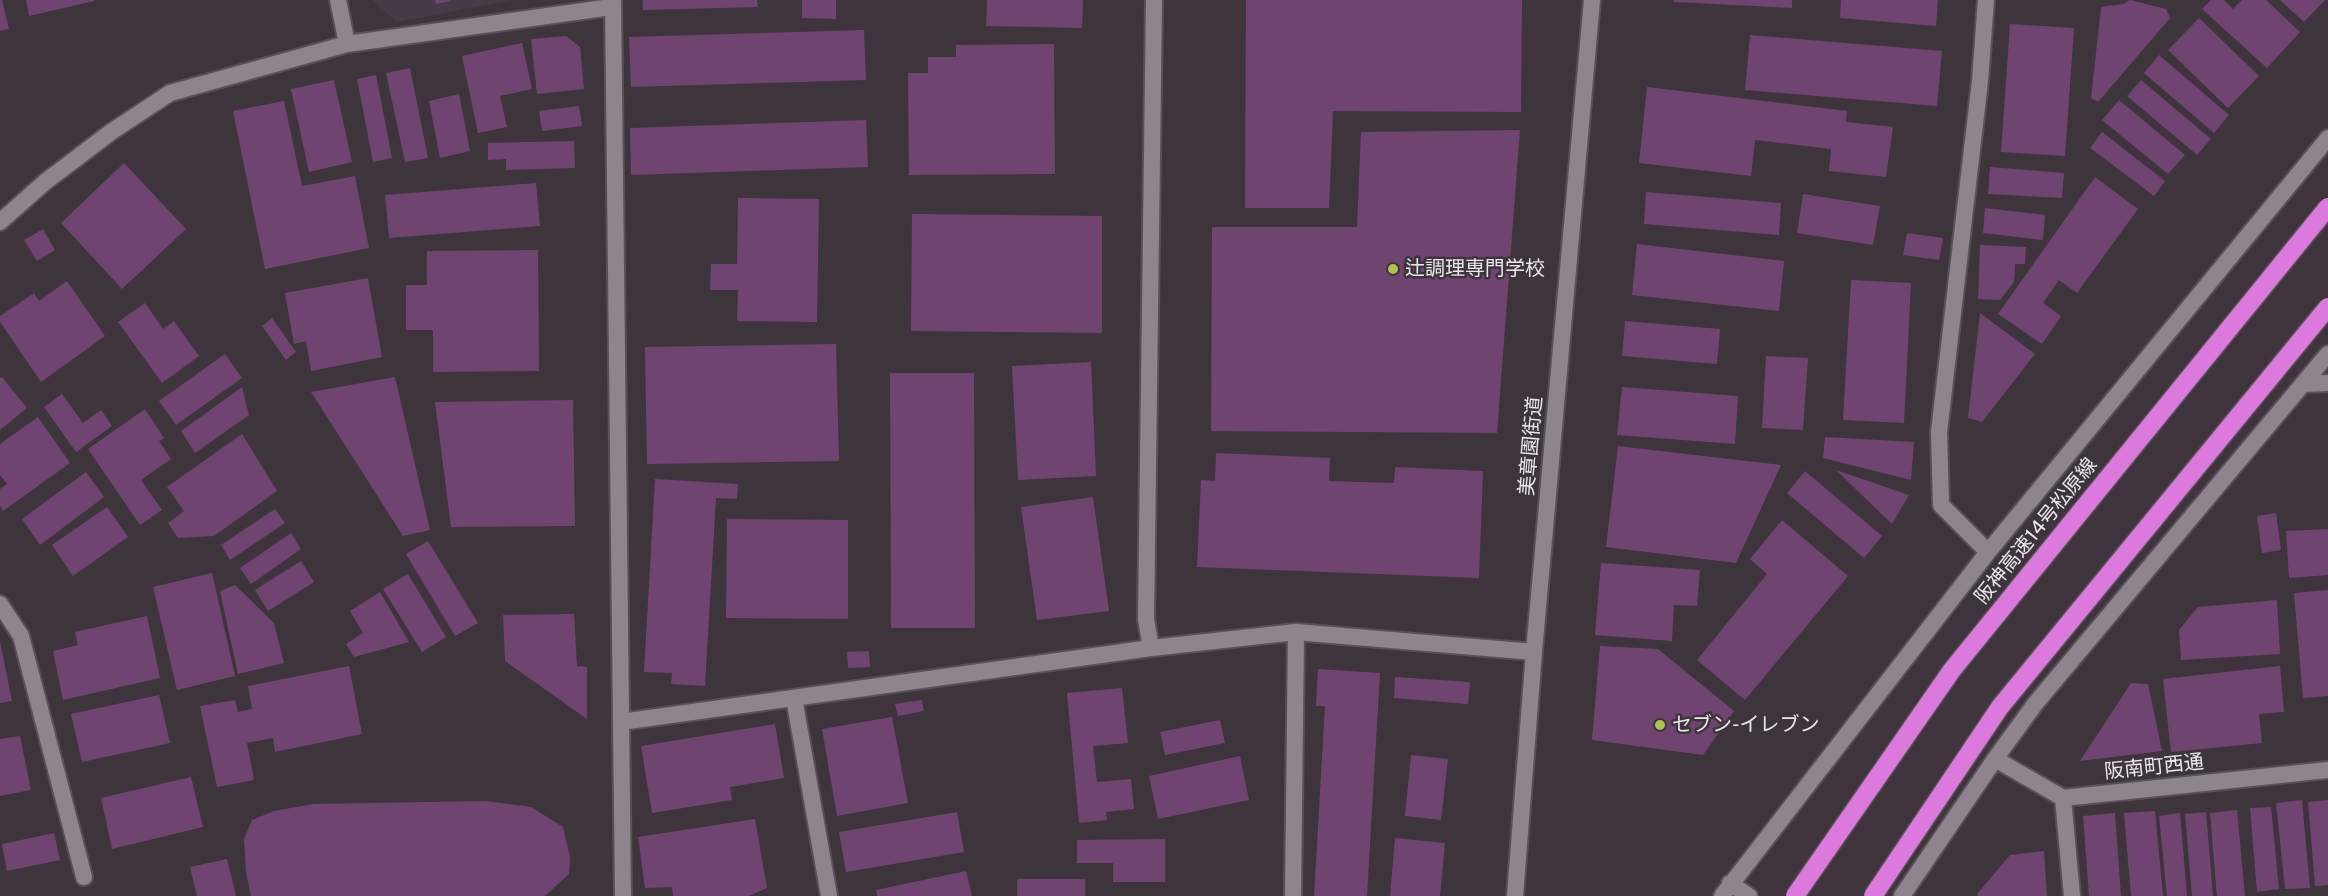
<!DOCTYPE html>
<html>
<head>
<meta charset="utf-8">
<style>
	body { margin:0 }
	canvas { display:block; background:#3d343c }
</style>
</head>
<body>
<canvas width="2328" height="896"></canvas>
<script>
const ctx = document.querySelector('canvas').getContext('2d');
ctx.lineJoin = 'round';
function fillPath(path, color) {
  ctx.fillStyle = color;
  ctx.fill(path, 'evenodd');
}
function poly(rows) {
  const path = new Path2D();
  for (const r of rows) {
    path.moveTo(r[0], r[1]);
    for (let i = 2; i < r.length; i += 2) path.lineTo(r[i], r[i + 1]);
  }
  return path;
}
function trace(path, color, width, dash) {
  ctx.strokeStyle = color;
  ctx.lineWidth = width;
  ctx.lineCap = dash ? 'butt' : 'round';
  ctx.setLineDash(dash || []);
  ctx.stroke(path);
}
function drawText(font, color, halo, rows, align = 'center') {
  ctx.font = font + ' "Public Sans","Noto Sans JP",sans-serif';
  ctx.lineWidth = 5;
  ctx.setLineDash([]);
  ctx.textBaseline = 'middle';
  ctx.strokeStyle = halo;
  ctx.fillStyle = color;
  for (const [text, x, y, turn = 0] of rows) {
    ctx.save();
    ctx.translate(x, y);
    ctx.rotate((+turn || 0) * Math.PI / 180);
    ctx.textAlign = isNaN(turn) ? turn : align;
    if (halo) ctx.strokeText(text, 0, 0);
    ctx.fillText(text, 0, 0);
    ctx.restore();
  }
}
const built = poly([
	[372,0,511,0,397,22]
]);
const building = poly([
	[0,0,2,0,9,29,0,31],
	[26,0,94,0,94,1,29,16],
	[435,0,451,0,451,1,436,4],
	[643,0,757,0,758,7,643,10],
	[802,0,836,0,836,19,802,18],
	[987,0,1083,0,1082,28,986,26],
	[1246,0,1522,0,1521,112,1333,111,1329,208,1245,208],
	[1674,0,1792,0,1792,8,1674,2],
	[1841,0,1938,0,1936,26,1840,18],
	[2130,0,2166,9,2170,18,2098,102,2091,98,2101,7,2123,4],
	[2211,0,2224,0,2233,9,2242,0,2266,0,2300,32,2267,68,2202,9],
	[2280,0,2325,0,2304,22],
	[2199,18,2259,76,2228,108,2168,50],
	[2010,24,2074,28,2065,156,2001,152],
	[864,30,866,80,631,87,629,37],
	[1750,35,1942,51,1937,106,1745,90],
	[566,36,580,47,584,89,537,94,531,39],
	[522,43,532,89,500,96,507,127,478,133,462,56],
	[1054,44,1055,174,909,175,908,73,928,73,928,57,956,57,956,45],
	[2159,55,2229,115,2214,133,2144,73],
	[410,68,428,158,405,162,386,73],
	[376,75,392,158,373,162,357,79],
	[334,80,352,162,309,172,291,89],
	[2141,80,2211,139,2197,155,2127,96],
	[1647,87,1847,111,1846,122,1893,127,1886,177,1829,171,1831,149,1755,140,1751,176,1639,163],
	[459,94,470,151,440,158,429,101],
	[2119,100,2185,155,2168,174,2102,120],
	[284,101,302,186,355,176,369,248,265,269,233,111],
	[579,106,582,126,542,131,539,111],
	[866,120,868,167,631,175,630,128],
	[1520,130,1497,433,1211,431,1212,227,1357,227,1361,132],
	[2102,132,2165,181,2154,196,2090,148],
	[574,141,575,168,506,170,506,159,488,160,488,143],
	[124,163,186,229,122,289,61,223],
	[1990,167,2064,173,2062,198,1988,194],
	[2095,177,2138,209,2077,293,2059,280,2043,303,2061,316,2042,344,1998,314],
	[536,183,540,226,389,238,385,195],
	[1646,192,1781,203,1779,235,1644,224],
	[1803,194,1880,206,1873,245,1797,233],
	[738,198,819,199,817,322,737,321,738,290,710,290,711,264,737,264],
	[1985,208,2045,215,2043,240,1983,233],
	[912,214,1102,216,1102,333,911,331],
	[43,229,55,250,37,261,24,240],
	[1907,233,1943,238,1939,260,1903,255],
	[1637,244,1784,261,1779,311,1632,295],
	[1980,245,2026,247,2025,264,2015,264,2014,282,2000,300,1978,299],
	[538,250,539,371,433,372,433,330,406,330,406,285,427,285,427,251],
	[368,278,382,357,311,371,306,341,294,344,285,293],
	[1851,280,1911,283,1904,423,1843,420],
	[67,281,105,336,41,382,0,322,0,316,34,293,39,301],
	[145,303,163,329,174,321,199,356,162,383,118,322],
	[1980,313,2035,354,1982,422,1968,418],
	[272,318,296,352,286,360,262,326],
	[1625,321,1720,329,1717,364,1622,356],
	[836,344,839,461,647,464,645,347],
	[225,354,242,378,176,425,159,401],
	[1766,356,1808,358,1803,430,1762,428],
	[1091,362,1096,476,1018,480,1012,366],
	[890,373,974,373,975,628,891,628],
	[2,377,27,408,0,430,0,378],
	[395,377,430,530,403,536,311,392],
	[242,387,249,415,195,453,181,431],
	[1622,387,1738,396,1735,444,1617,435],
	[62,394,83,423,101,410,112,426,76,452,44,407],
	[573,400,575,526,451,527,435,402],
	[145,409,164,438,159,441,171,459,141,480,162,510,140,525,88,449],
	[38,417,70,463,3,511,0,506,0,489,7,484,0,475,0,444],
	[242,434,277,491,214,536,178,538,168,523,184,511,167,487],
	[1825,437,1914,442,1911,480,1823,458],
	[1618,446,1781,465,1736,563,1606,547],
	[1216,453,1330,458,1329,481,1394,483,1395,467,1483,471,1479,578,1197,567,1201,480,1215,481],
	[1836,470,1909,495,1892,524],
	[1805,471,1882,536,1864,558,1787,493],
	[86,472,104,497,40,545,22,519],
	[655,479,738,484,737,499,716,498,705,686,671,684,672,673,644,672],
	[1093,497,1109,611,1037,620,1021,507],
	[107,507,128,537,73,576,52,545],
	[275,509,285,523,230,560,221,545],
	[2276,513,2281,550,2262,553,2257,516],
	[727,519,848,520,848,619,726,618],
	[1782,520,1848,576,1745,700,1697,660,1767,574,1750,559],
	[2328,529,2328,575,2289,578,2286,531],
	[291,533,301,549,251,584,240,568],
	[428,541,478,623,455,636,406,554],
	[301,561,314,582,268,611,255,590],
	[1601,563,1700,570,1697,606,1674,605,1672,641,1595,635],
	[212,573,235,676,177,690,153,587],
	[408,574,446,637,422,652,383,589],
	[235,585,274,623,284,663,238,674,220,591],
	[2328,590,2328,696,2303,698,2294,593],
	[380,592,409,642,354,657,346,644,363,633,350,611],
	[2277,600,2280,654,2181,660,2179,630,2198,607],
	[574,614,577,666,587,667,587,719,505,661,503,615],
	[147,616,160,678,63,700,53,651,78,645,75,632],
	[0,641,12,701,0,703],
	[1600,646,1658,649,1734,711,1703,755,1592,740],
	[869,651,870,667,848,668,847,652],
	[349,666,362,734,275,752,273,738,247,743,254,780,217,787,200,706,235,700,238,712,252,709,248,686],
	[2280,666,2284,712,2259,714,2262,743,2171,752,2163,679],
	[1318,669,1380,673,1367,896,1314,896,1325,706,1316,706],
	[1395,677,1470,682,1468,704,1394,698],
	[2131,683,2148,684,2162,751,2080,761],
	[1122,688,1128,743,1093,746,1097,782,1131,779,1134,809,1106,812,1107,820,1079,823,1067,693],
	[159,695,170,743,82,762,71,714],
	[922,700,924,711,898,716,895,704],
	[892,717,908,803,837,816,822,729],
	[1220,720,1225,743,1165,755,1160,732],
	[775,724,784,778,730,787,732,800,652,813,641,746],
	[20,736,31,790,0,796,0,739],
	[1411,755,1448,759,1441,820,1405,816],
	[1240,756,1249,800,1158,819,1149,776],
	[191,777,203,827,112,849,101,798],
	[2302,800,2310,888,2285,889,2276,803],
	[2328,800,2328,885,2315,886,2308,802],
	[486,801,531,807,563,827,570,857,569,874,545,896,251,896,246,872,244,839,252,820,274,811,313,804],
	[2271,807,2279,889,2257,892,2250,808],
	[2237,810,2245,896,2217,896,2210,813],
	[2155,811,2163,896,2131,896,2124,813],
	[957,812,964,852,846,872,839,832],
	[2206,812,2213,896,2192,896,2185,814],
	[2115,813,2121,896,2089,896,2083,816],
	[2180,813,2187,896,2167,896,2159,816],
	[755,819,767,888,749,896,673,896,672,887,645,888,638,837],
	[54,833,60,860,7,871,2,844],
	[1395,838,1445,843,1440,896,1390,896],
	[1165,839,1165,882,1113,882,1113,863,1077,863,1077,840],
	[2044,851,2047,896,1978,896,1977,894,2010,855],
	[227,859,236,896,197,896,190,867],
	[966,871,972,896,877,896,876,890],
	[1017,879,1085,879,1085,896,1017,896]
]);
const minor = poly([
	[338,0,347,44],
	[613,0,623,896],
	[1986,0,1980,81,1939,432,1941,505,1988,552],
	[0,222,45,182,111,132,170,93,347,44,611,7],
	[2303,384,2328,383],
	[0,604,21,636,84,877],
	[1151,648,1146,619,1154,0],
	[794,698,829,896],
	[621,722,1151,648,1296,632,1534,652],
	[1995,759,2063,798,2328,770],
	[2063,798,2072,896],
	[1730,883,1749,896],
	[1293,896,1296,632],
	[1722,896,1988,552,2328,138],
	[1902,896,1995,759,2035,704,2328,354]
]);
const tertiary = poly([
	[1515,896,1534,652,1592,0]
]);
const motorwayBridge = poly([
	[1795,896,1952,670,2328,207],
	[1873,896,2000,707,2328,307]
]);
const markers = [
	[1393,269,6,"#b2c34c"],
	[1660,725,6,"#b2c34c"]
];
const poiNames = [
	["辻調理専門学校",1405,269],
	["セブン-イレブン",1672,725]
];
const streetNames = [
	["美章園街道",1531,446,-85],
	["阪神高速14号松原線",2036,531,-51],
	["阪南町西通",2154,767,-6]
];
fillPath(built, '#483b48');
fillPath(building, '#704471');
trace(minor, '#575157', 20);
trace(tertiary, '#575157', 20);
trace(minor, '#8e848e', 16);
trace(tertiary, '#8e848e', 16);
trace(motorwayBridge, '#575157', 21, []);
trace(motorwayBridge, '#db79dd', 18);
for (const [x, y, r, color] of markers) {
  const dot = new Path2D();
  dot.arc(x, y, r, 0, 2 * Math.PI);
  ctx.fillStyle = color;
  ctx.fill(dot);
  trace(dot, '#3d343c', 2);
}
drawText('20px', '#ebe6eb', '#3d343c', poiNames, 'left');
drawText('20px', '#ebe6eb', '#3d343c', streetNames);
</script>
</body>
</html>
